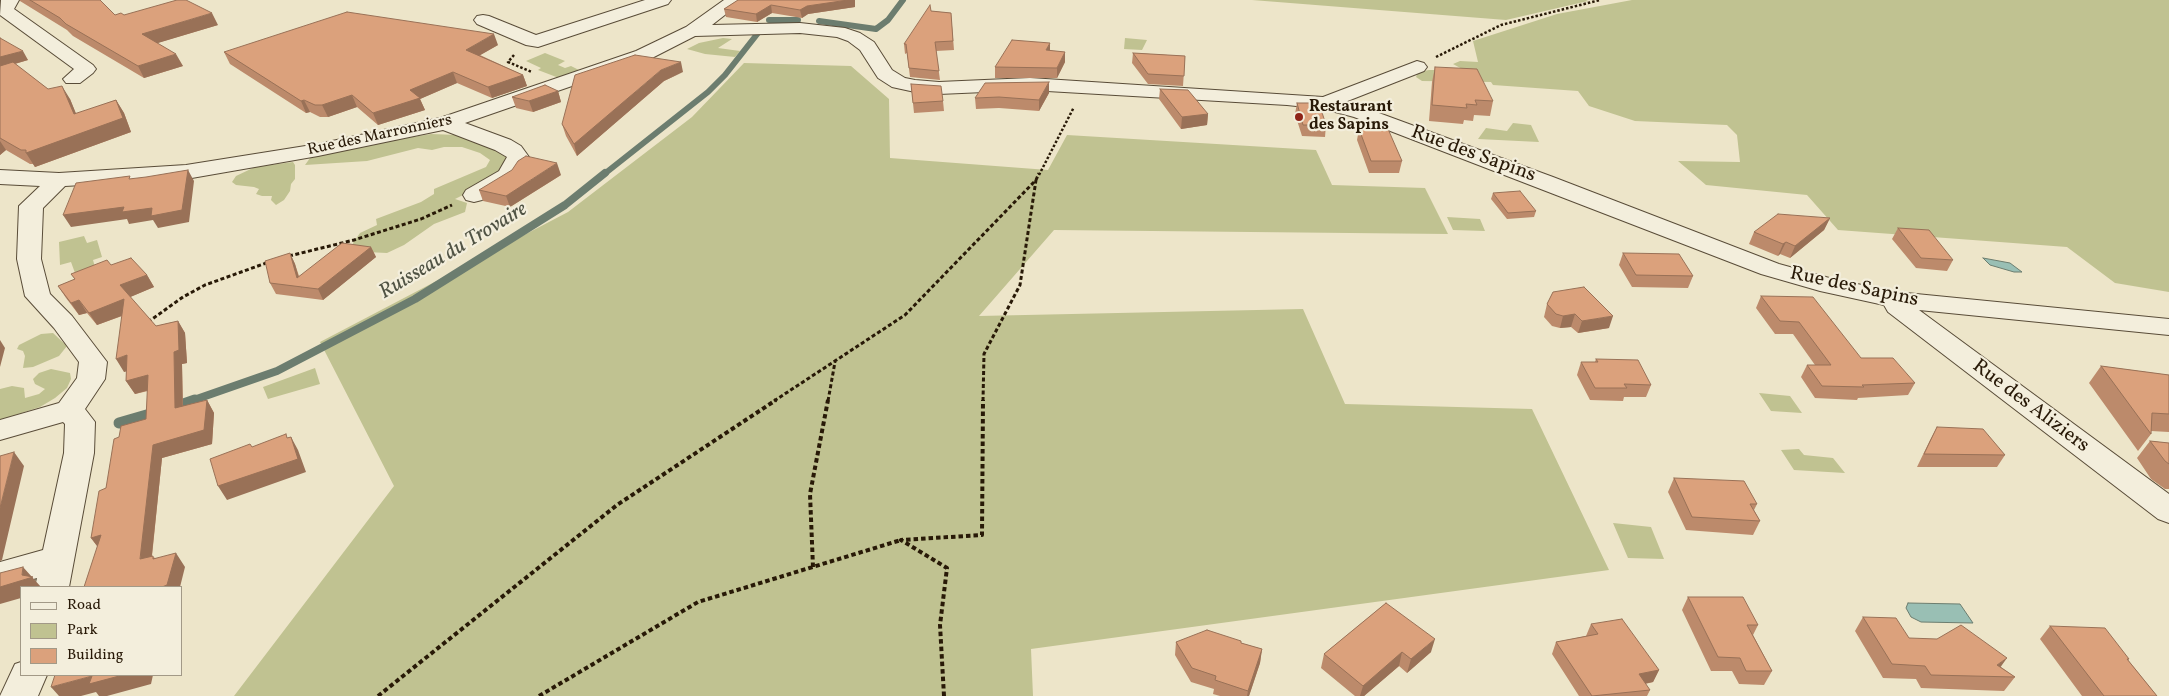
<!DOCTYPE html>
<html>
<head>
<meta charset="utf-8">
<style>
	body { margin:0 }
	#map { position:relative; width:2169px; height:696px; overflow:hidden; background:#ede5c9; font-family:Vollkorn,serif }
	canvas { display:block }
	.legend { position:absolute; left:20px; top:586px; width:162px; height:90px; box-sizing:border-box; background:#f3eedc; border:1px solid #a29987; margin:0; padding:6px 9px; list-style:none; font-size:15px; color:#281907 }
	.legend li { display:flex; align-items:center; gap:10px; height:25px }
	.legend b { width:25px; border:1px solid #a29987 }
</style>
</head>
<body>
<div id="map">
<canvas width="2169" height="696"></canvas>
<ul class="legend">
<li><b style="height:6px;background:#f3eedc"></b>Road</li>
<li><b style="height:14px;background:#c0c291"></b>Park</li>
<li><b style="height:14px;background:#dba17c"></b>Building</li>
</ul>
</div>
<script>
const ctx = document.querySelector('canvas').getContext('2d');
ctx.lineJoin = 'round';
function fillPath(path, color) {
  ctx.fillStyle = color;
  ctx.fill(path, 'evenodd');
}
function poly(rows) {
  const path = new Path2D();
  for (const r of rows) {
    path.moveTo(r[0], r[1]);
    for (let i = 2; i < r.length; i += 2) path.lineTo(r[i], r[i + 1]);
  }
  return path;
}
function trace(path, color, width, dash) {
  ctx.strokeStyle = color;
  ctx.lineWidth = width;
  ctx.lineCap = dash ? 'butt' : 'round';
  ctx.setLineDash(dash || []);
  ctx.stroke(path);
}
function drawText(font, color, halo, rows, align = 'center') {
  ctx.font = font + ' Vollkorn,serif';
  ctx.lineWidth = 4.5;
  ctx.setLineDash([]);
  ctx.textBaseline = 'middle';
  ctx.strokeStyle = halo;
  ctx.fillStyle = color;
  for (const [text, x, y, turn = 0] of rows) {
    ctx.save();
    ctx.translate(x, y);
    ctx.rotate((+turn || 0) * Math.PI / 180);
    ctx.textAlign = isNaN(turn) ? turn : align;
    if (halo) ctx.strokeText(text, 0, 0);
    ctx.fillText(text, 0, 0);
    ctx.restore();
  }
}
const green = poly([
	[1252,0,1586,0,1588,1,1506,20],
	[1632,0,2169,0,2169,292,2115,283,2067,247,1838,230,1807,195,1706,185,1678,161,1740,162,1737,135,1727,125,1635,121,1589,106,1578,91,1493,85,1491,82,1422,81,1416,77,1418,72,1429,70,1464,70,1453,64,1460,61,1478,62,1473,41,1557,14],
	[723,38,732,39,718,48,740,51,735,57,705,54,687,49,699,43],
	[1125,38,1147,40,1142,50,1124,49],
	[545,53,565,61,558,65,565,68,571,66,581,71,559,78,538,70,541,68,526,61],
	[744,63,851,66,889,99,890,158,1048,170,1067,135,1316,150,1332,185,1425,188,1448,234,1054,230,979,316,1303,309,1345,404,1532,409,1609,570,1031,649,1033,696,234,696,394,486,320,342,568,212,692,117],
	[1513,123,1531,125,1539,142,1478,139,1486,128,1507,131],
	[431,134,457,135,506,152,506,167,485,184,455,199,467,203,465,212,434,224,404,245,387,253,366,252,354,248,353,243,360,233,377,225,376,219,421,202,434,194,434,189,486,167,490,160,480,153,462,147,444,147,432,150,418,148,367,161,305,165,310,158,400,139],
	[293,162,295,165,295,179,291,184,290,191,284,200,276,205,271,200,272,196,262,196,256,194,259,189,254,187,236,185,232,182,236,176,255,167],
	[1447,217,1480,219,1485,231,1453,230],
	[84,236,87,243,97,240,102,257,93,260,95,267,75,273,71,262,60,265,59,242],
	[53,333,67,346,59,356,33,367,23,368,25,356,23,351,17,349,19,345,41,334],
	[315,368,320,384,268,399,263,387],
	[51,369,70,373,71,379,67,388,55,398,40,407,0,420,0,389,12,386,24,388,25,398,39,394,45,389,35,384,33,379,39,373],
	[1759,393,1790,396,1802,413,1771,411],
	[1799,449,1804,455,1833,458,1845,473,1794,470,1781,450],
	[1613,523,1651,527,1664,559,1628,558]
]);
const water = poly([
	[1983,258,2010,263,2022,272,2014,272,1990,265,1983,258],
	[1908,603,1960,604,1973,623,1921,622,1911,617,1906,608,1908,603]
]);
const streamFar2 = poly([
	[769,20,798,20],
	[819,21,876,29,888,20,903,0],
	[603,175,708,92,725,75,758,33]
]);
const streamFar1 = poly([
	[191,401,277,371,415,299,565,205,605,173]
]);
const stream = poly([
	[172,408,195,400],
	[119,423,157,412]
]);
const pathFar2 = poly([
	[514,55,508,62,532,72],
	[1436,57,1501,25,1600,0],
	[1039,175,1074,107]
]);
const pathFar1 = poly([
	[289,256,354,240,421,219,452,205],
	[148,322,183,297,205,285,269,262],
	[774,401,905,315,1036,180,1039,173],
	[828,401,835,362],
	[983,401,984,354,1020,285,1036,180]
]);
const path = poly([
	[813,567,810,494,828,400],
	[378,696,617,505,776,400],
	[539,696,698,602,901,540],
	[944,696,940,625,947,568,901,540,982,535,983,400]
]);
const minor = poly([
	[1,0,19,0,14,9,93,65,96,69,93,73,80,83,66,83,63,79,74,69,0,15,1,0],
	[645,0,671,0,668,4,538,47,526,45,477,24,474,20,477,16,483,15,489,16,536,35,645,0],
	[724,0,744,0,712,25,800,23,845,28,860,33,874,42,892,70,905,78,915,80,939,82,1030,78,1323,97,1417,61,1424,63,1427,67,1424,71,1345,102,1368,109,1553,177,1779,264,1833,279,1896,292,2169,319,2169,335,1919,310,2169,494,2169,523,2158,519,1888,312,1884,305,1820,291,1761,274,1354,117,1324,109,1287,105,1030,90,939,94,915,92,892,87,878,78,860,50,848,41,837,37,800,33,695,36,650,59,465,123,511,140,521,146,529,157,515,180,482,200,474,202,466,200,463,195,466,190,499,171,507,157,495,150,443,130,318,156,186,179,65,186,43,208,41,259,50,294,72,316,107,362,105,379,85,409,95,422,94,453,69,587,35,587,37,578,0,588,0,562,43,550,64,453,65,424,63,422,0,440,0,420,59,403,77,378,79,362,54,328,25,296,17,259,19,206,40,186,0,184,0,170,59,173,186,165,318,144,440,118,636,51,686,27,724,0],
	[21,662,21,675,47,675,38,696,0,696,15,664,21,662]
]);
const wall = poly([
	[20,0,100,0,115,15,218,25,157,43,183,66,144,78,73,36,67,30,20,1],
	[738,0,855,0,855,7,808,14,802,18,772,13,757,22,726,17,724,9],
	[931,11,951,13,954,50,936,51,940,80,910,77,907,53,905,54,904,44],
	[0,37,1,39,28,60,15,64,48,89,70,99,76,114,116,100,124,113,131,132,35,167,33,164,30,164,6,150,0,155],
	[498,45,480,55,523,75,527,86,492,98,457,83,420,99,425,110,378,125,357,107,328,117,320,117,310,112,306,113,230,64,224,52],
	[1050,51,1065,52,1065,62,1057,78,995,78,995,67],
	[1133,53,1185,56,1183,86,1148,84,1132,63],
	[1435,67,1493,101,1490,116,1474,115,1473,121,1464,120,1463,124,1429,121,1432,82],
	[683,72,664,81,577,156,566,136,562,124],
	[911,84,943,101,944,111,914,113],
	[1160,89,1208,114,1207,125,1181,129,1159,99],
	[558,91,561,102,533,112,516,108,512,97],
	[1049,93,1039,111,999,108,976,109,975,98],
	[1297,103,1326,125,1325,137,1302,136,1295,114],
	[1359,129,1402,161,1399,173,1369,173,1357,140],
	[561,175,510,207,483,201,479,190],
	[1493,193,1536,211,1534,217,1507,219,1491,199],
	[1830,218,1824,230,1790,258,1780,254,1778,256,1749,244,1754,232],
	[1898,228,1953,260,1947,271,1916,268,1892,239],
	[371,247,376,257,323,300,276,294,270,283,290,253,295,264,299,276],
	[1623,253,1693,276,1688,288,1632,287,1619,265],
	[111,265,147,275,154,287,130,297,156,326,178,321,185,333,187,363,182,364,183,406,207,400,214,413,212,444,162,458,152,556,155,558,185,567,97,546,91,538,106,488,119,437,146,419,148,391,135,394,126,381,127,371,124,372,122,316,97,325,87,313,79,315,66,298,58,286,75,279,71,274],
	[1553,292,1609,328,1578,333,1571,327,1560,328,1552,326,1544,317,1547,304],
	[1761,296,1861,358,1915,383,1908,395,1858,398,1857,400,1815,398,1801,377,1807,365,1815,365,1793,334,1775,334,1756,308],
	[1596,359,1651,385,1646,397,1624,397,1623,401,1590,400,1577,375,1581,362,1595,362],
	[2101,366,2169,375,2169,432,2151,431,2151,434,2138,451,2089,383],
	[1937,427,2005,455,1997,467,1917,467,1930,440],
	[2150,441,2169,443,2169,489,2165,489,2151,479,2137,458],
	[1674,478,1757,504,1754,510,1760,521,1753,535,1686,530,1668,492],
	[1688,597,1758,625,1753,635,1772,671,1764,685,1739,684,1732,671,1711,671,1682,610],
	[1386,603,1431,652,1407,673,1399,666,1364,696,1355,696,1321,668,1324,654],
	[1863,617,1909,638,2001,667,2015,677,2004,691,1921,688,1916,679,1883,678,1855,631],
	[1591,624,1659,670,1653,682,1645,684,1650,690,1647,696,1579,696,1552,654,1556,642,1586,636],
	[2050,626,2129,659,2128,660,2157,696,2082,696,2040,639],
	[1176,642,1241,643,1262,649,1260,663,1249,696,1220,696,1213,694,1214,689,1191,682,1175,655]
]);
const shadedWall = poly([
	[848,0,855,0,855,7,808,14,802,18,800,10,807,6],
	[771,5,772,13,757,22,756,14],
	[212,13,218,25,148,46,142,34],
	[494,34,498,45,470,61,466,50],
	[1050,43,1050,53,1046,50],
	[23,51,28,60,0,68,0,57],
	[1065,52,1065,62,1057,78,1057,68],
	[176,54,183,66,144,78,138,66],
	[681,62,683,72,664,81,577,156,574,144,661,70],
	[453,72,457,83,420,99,425,110,378,125,373,113,410,90],
	[523,75,527,86,492,98,488,87],
	[1049,82,1049,93,1039,111,1039,100],
	[62,86,70,99,82,128,74,114],
	[558,91,561,102,533,112,529,101],
	[352,95,357,107,328,117,322,105],
	[116,100,124,113,131,132,35,167,26,153],
	[304,100,310,112,306,113,301,101],
	[1208,114,1207,125,1181,129,1182,117],
	[0,141,6,150,0,155],
	[557,163,561,175,510,207,506,196],
	[188,170,194,181,189,222,158,228,153,220,129,224,127,219,71,227,63,215],
	[1830,218,1824,230,1790,258,1795,246],
	[1786,242,1780,254,1778,256,1783,244],
	[371,247,376,257,323,300,318,289],
	[290,253,295,264,302,289,297,278],
	[147,275,154,287,128,298,120,285],
	[124,299,132,312,97,325,89,313],
	[79,300,87,313,79,315,71,303],
	[1575,314,1571,327,1560,328,1563,316],
	[1613,316,1609,328,1578,333,1582,321],
	[178,321,185,333,187,363,182,364,183,422,175,408,174,352],
	[0,340,5,348,0,367],
	[127,355,135,368,124,372,116,359],
	[148,375,156,388,135,394,126,381],
	[207,400,214,413,212,444,162,458,150,573,140,559,153,445],
	[291,437,298,450,306,472,227,500,218,486],
	[14,452,24,466,2,560,0,561,0,508],
	[101,535,101,551,91,538],
	[176,553,185,567,180,587,162,587],
	[23,567,41,587,21,587,21,598,0,604,0,587,22,575],
	[1435,639,1431,652,1407,673,1411,659],
	[1262,649,1260,663,1249,696,1247,696,1248,691],
	[1402,652,1399,666,1364,696,1360,696,1363,686],
	[2007,658,1997,672,1997,665],
	[1659,670,1653,682,1633,686,1639,674],
	[123,675,153,675,151,684,107,696,99,696,96,692,81,696,59,696,51,687,92,676]
]);
const building = poly([
	[30,0,100,0,115,15,121,13,124,15,177,0,186,0,212,13,142,34,176,54,138,66,66,24,60,18,30,0],
	[738,0,848,0,807,6,800,10,771,5,756,14,724,9,738,0],
	[930,5,931,11,951,13,953,41,935,42,939,71,909,68,906,44,904,44,930,5],
	[347,12,494,34,466,50,523,75,488,87,453,72,410,90,420,98,373,113,352,95,322,105,315,105,304,100,301,101,224,52,347,12],
	[0,38,23,51,0,57,0,38],
	[1012,40,1050,43,1046,50,1065,52,1057,68,995,67,1012,40],
	[1133,53,1185,56,1184,76,1148,74,1133,53],
	[635,55,681,62,661,70,574,144,562,124,575,75,635,55],
	[13,62,48,89,62,86,74,114,116,100,123,118,26,153,26,150,21,150,0,138,0,66,13,62],
	[1435,67,1477,69,1493,101,1475,100,1477,105,1466,104,1467,108,1432,105,1435,67],
	[1049,82,1039,100,999,97,975,98,985,83,1049,82],
	[911,84,941,86,943,101,913,103,911,84],
	[545,85,558,91,529,101,512,97,545,85],
	[1160,89,1188,90,1208,114,1182,117,1160,89],
	[1297,103,1319,103,1326,125,1303,125,1297,103],
	[1359,129,1388,129,1402,161,1371,161,1359,129],
	[526,156,557,163,506,196,479,190,512,170,518,161,526,156],
	[188,170,182,210,151,216,152,208,122,212,124,207,63,215,76,183,130,176,129,179,146,177,188,170],
	[1520,191,1536,211,1508,213,1493,193,1520,191],
	[1778,214,1830,218,1795,246,1786,242,1783,244,1754,232,1778,214],
	[1898,228,1929,230,1953,260,1921,258,1898,228],
	[342,243,371,247,318,289,270,283,265,261,290,253,297,278,342,243],
	[1623,253,1679,254,1693,276,1636,275,1623,253],
	[131,258,147,275,120,285,156,326,178,321,179,350,174,352,175,408,207,400,204,430,153,445,140,559,153,556,153,559,176,553,167,585,162,587,84,587,101,535,91,538,99,491,106,488,114,439,119,437,121,426,146,419,148,375,126,381,127,355,116,359,124,299,89,313,79,300,71,303,58,286,75,279,71,274,107,260,111,265,131,258],
	[1584,287,1613,316,1582,321,1575,314,1563,316,1556,314,1547,304,1553,292,1584,287],
	[1761,296,1813,297,1861,358,1893,358,1915,383,1862,385,1864,387,1822,386,1807,365,1831,365,1799,322,1780,321,1761,296],
	[1596,359,1638,360,1651,385,1624,384,1627,388,1595,388,1581,362,1598,362,1596,359],
	[2101,366,2169,375,2169,414,2152,413,2151,434,2101,366],
	[1937,427,1983,429,2005,455,1924,454,1937,427],
	[286,434,287,438,291,437,298,459,218,486,210,459,250,444,252,447,286,434],
	[2150,441,2169,443,2169,464,2165,461,2150,441],
	[14,452,0,508,0,456,14,452],
	[1674,478,1744,481,1757,504,1750,504,1760,521,1692,517,1674,478],
	[23,567,22,575,33,577,0,587,0,573,23,567],
	[1688,597,1743,597,1758,625,1747,625,1772,671,1746,671,1740,658,1718,657,1688,597],
	[1386,603,1435,639,1411,659,1402,652,1363,686,1324,654,1386,603],
	[1863,617,1896,618,1909,638,1937,639,1961,625,2007,658,1997,665,2015,677,1931,675,1925,666,1892,664,1863,617],
	[1622,619,1659,670,1639,674,1650,690,1592,696,1556,642,1598,634,1591,624,1622,619],
	[2050,626,2105,628,2129,659,2127,659,2157,696,2104,696,2050,626],
	[1207,630,1241,641,1241,643,1262,649,1248,691,1215,680,1216,676,1192,668,1176,642,1207,630],
	[55,675,123,675,89,684,92,676,51,687,55,675]
]);
const markers = [
	[1299,117,5,"#8f2418"]
];
const farPoinames = [
	["Restaurant",1309,108],
	["des Sapins",1309,126]
];
const farStreetnames = [
	["Rue des Marronniers",380,136,-12]
];
const streetNames = [
	["Rue des Sapins",1473,155,20],
	["Rue des Sapins",1854,288,12],
	["Rue des Aliziers",2030,407,37]
];
const waterNames = [
	["Ruisseau du Trovaire",454,252,-31]
];
fillPath(green, '#c0c291');
fillPath(water, '#99bfb4');
trace(water, '#6c7d6f', 1);
trace(streamFar2, '#6c7d6f', 6);
trace(streamFar1, '#6c7d6f', 8);
trace(stream, '#6c7d6f', 11);
trace(minor, '#594c38', 2);
trace(pathFar2, '#281907', 2.5, [2.5, 2]);
trace(pathFar1, '#281907', 3, [4, 2.5]);
trace(path, '#281907', 4, [4.5, 3]);
fillPath(minor, '#f3eedc');
fillPath(wall, '#bc8a6b');
fillPath(shadedWall, '#997157');
fillPath(building, '#dba17c');
trace(building, '#997157', 1);
for (const [x, y, r, color] of markers) {
  const dot = new Path2D();
  dot.arc(x, y, r, 0, 2 * Math.PI);
  ctx.fillStyle = color;
  ctx.fill(dot);
  trace(dot, '#f3eedc', 2);
}
drawText('bold 16px', '#281907', '#f3eedc', farPoinames, 'left');
drawText('16px', '#281907', '#f3eedc', farStreetnames);
drawText('20px', '#281907', '#f3eedc', streetNames);
drawText('italic 21px', '#505344', '#f3eedc', waterNames);
</script>
</body>
</html>
